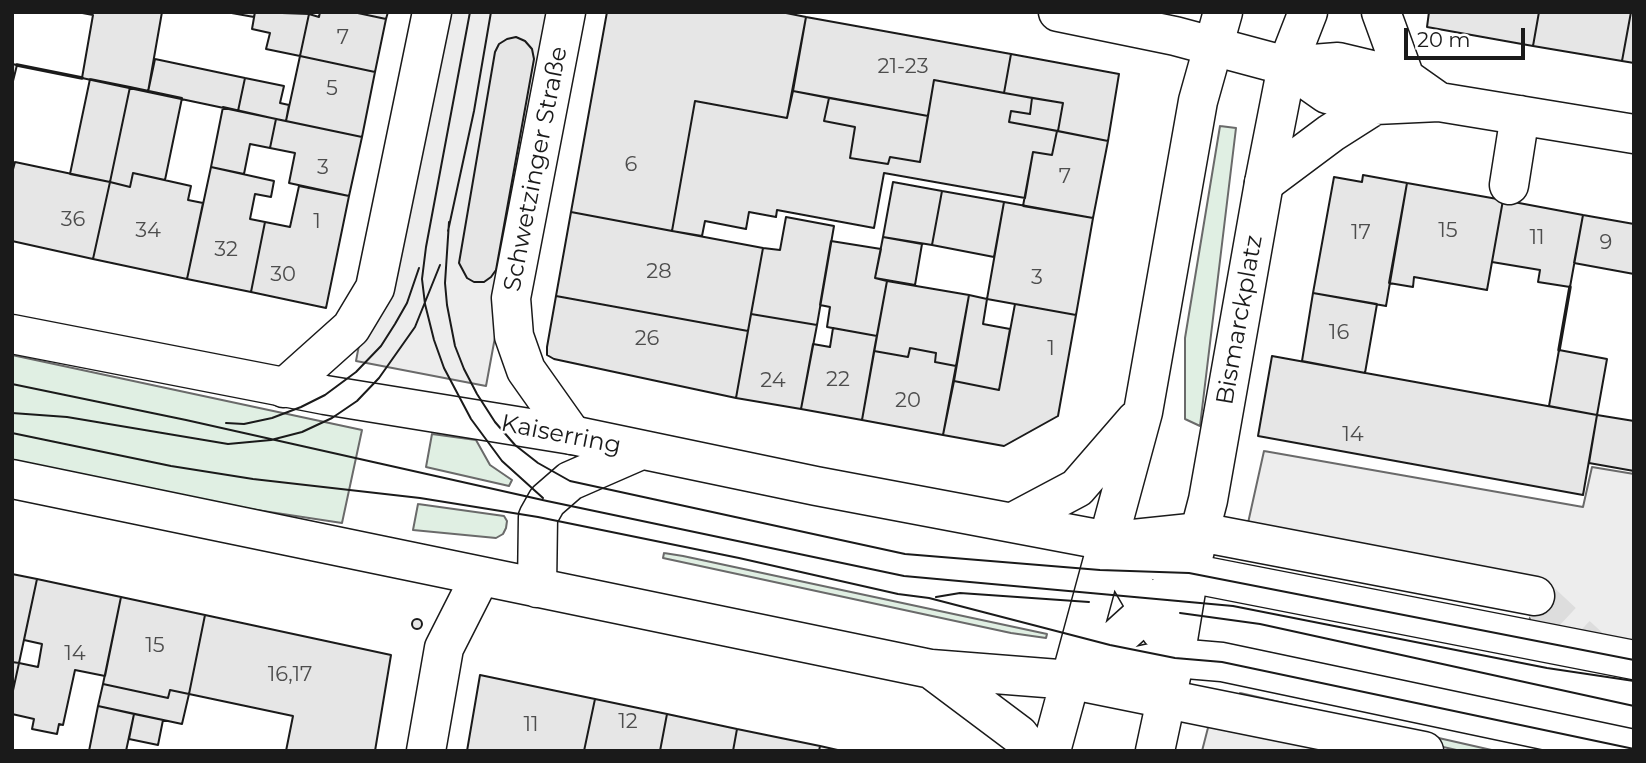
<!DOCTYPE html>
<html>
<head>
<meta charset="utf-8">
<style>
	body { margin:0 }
	#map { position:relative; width:1646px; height:763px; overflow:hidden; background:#fff; font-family:Montserrat,sans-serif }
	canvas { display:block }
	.frame { position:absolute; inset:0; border:14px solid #1a1a1a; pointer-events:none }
	.scale { position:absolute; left:1404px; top:28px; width:121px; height:32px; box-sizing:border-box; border:4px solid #1a1a1a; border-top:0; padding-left:9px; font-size:21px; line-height:24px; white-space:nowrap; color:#1a1a1a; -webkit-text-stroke:5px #fff; paint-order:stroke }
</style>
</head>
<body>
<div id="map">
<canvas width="1646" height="763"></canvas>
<div class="frame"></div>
<div class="scale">20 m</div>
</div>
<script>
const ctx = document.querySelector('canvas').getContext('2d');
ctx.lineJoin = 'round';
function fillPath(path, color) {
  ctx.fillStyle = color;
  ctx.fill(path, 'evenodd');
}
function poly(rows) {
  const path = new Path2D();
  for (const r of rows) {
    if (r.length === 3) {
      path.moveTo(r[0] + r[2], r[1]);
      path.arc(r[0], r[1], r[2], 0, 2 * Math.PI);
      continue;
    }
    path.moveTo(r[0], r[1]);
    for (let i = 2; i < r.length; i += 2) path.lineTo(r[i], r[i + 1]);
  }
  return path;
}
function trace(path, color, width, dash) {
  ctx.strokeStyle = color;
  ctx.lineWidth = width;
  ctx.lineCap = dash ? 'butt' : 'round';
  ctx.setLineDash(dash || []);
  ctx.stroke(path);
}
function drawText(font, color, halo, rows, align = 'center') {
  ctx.font = font + ' Montserrat,sans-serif';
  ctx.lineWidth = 5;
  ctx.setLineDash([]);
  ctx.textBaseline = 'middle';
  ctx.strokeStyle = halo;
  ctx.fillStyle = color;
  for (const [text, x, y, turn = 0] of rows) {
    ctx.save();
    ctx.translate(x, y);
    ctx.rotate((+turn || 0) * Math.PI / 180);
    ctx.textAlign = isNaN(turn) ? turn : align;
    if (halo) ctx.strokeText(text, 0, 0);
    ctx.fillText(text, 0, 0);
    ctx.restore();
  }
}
const green = poly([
	[1220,126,1236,128,1200,426,1185,419,1185,338,1220,126],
	[12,355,362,430,342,523,217,504,12,461,12,355],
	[432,434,476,440,490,465,512,480,509,486,426,467,432,434],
	[418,504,504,516,507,521,506,528,503,534,496,538,413,530,418,504],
	[664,553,683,556,1047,634,1046,638,1011,633,663,558,664,553],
	[1240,693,1496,751,1461,751,1238,701,1240,693]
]);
const parking = poly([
	[421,12,555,12,486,386,356,361,421,12],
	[1264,451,1583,507,1592,467,1634,474,1634,647,1529,622,1535,596,1246,532,1264,451],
	[1210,720,1360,751,1202,751,1210,720]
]);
const building = poly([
	[77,12,162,12,148,92,82,78,93,15,77,12],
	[226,12,255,12,254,17,226,12],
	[255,12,309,14,300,56,266,49,270,33,252,29,255,12],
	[320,12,353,12,386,19,375,72,300,56,309,14,319,17,320,12],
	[353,12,388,12,386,19,353,12],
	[607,12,781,12,806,17,787,118,695,101,672,231,571,212,607,12],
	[1429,12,1539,12,1533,46,1427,27,1429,12],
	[1539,12,1631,12,1622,61,1533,46,1539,12],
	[1631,12,1634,12,1634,63,1622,61,1631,12],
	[806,17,1011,54,1004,93,934,80,928,116,793,91,806,17],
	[516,37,525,41,532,49,534,59,496,270,491,277,484,282,474,282,467,278,459,263,495,52,499,44,507,39,516,37],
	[1011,54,1119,74,1108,141,1058,131,1063,103,1004,93,1011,54],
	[300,56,375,72,362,137,286,121,300,56],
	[155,59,245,78,238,111,148,92,155,59],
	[12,64,17,65,12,85,12,64],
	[245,78,284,86,280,103,289,105,286,121,238,111,245,78],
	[90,79,130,87,110,182,70,174,90,79],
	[934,80,1032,98,1030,114,1011,111,1009,122,1057,131,1052,155,1033,152,1025,198,884,173,874,228,777,210,776,217,749,212,746,229,705,221,702,236,672,231,695,101,787,118,793,91,829,98,824,121,855,127,850,158,888,164,890,157,920,162,934,80],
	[130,87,182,98,165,180,133,173,130,187,110,182,130,87],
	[829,98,928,116,920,162,890,157,888,164,850,158,855,127,824,121,829,98],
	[1032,98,1063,103,1058,131,1009,122,1011,111,1030,114,1032,98],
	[223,107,276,119,270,148,250,144,244,174,211,167,223,107],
	[276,119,362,137,349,196,289,183,295,153,270,148,276,119],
	[1057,131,1108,141,1093,218,1023,206,1033,152,1052,155,1057,131],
	[15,162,110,182,93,259,12,241,12,173,15,162],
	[211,167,274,181,271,197,255,194,250,219,265,222,251,292,187,279,211,167],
	[133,173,191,186,188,200,203,203,187,279,93,259,110,182,130,187,133,173],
	[1363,175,1407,183,1386,306,1313,293,1334,177,1362,182,1363,175],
	[893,182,942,191,932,245,883,237,893,182],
	[1407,183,1503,200,1487,290,1414,277,1413,287,1389,283,1407,183],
	[299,186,349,196,326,308,251,292,265,222,290,227,299,186],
	[942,191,1004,202,994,257,932,245,942,191],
	[1503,200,1583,215,1570,287,1538,282,1540,270,1492,262,1503,200],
	[1004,202,1093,218,1076,315,987,299,1004,202],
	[571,212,763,248,748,331,556,296,571,212],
	[1583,215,1634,224,1634,274,1574,263,1583,215],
	[786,217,834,226,817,325,751,314,763,248,780,250,786,217],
	[883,237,922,244,915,285,875,278,883,237],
	[831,241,881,249,875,278,887,281,877,336,827,327,830,307,820,305,831,241],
	[887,281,969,295,956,366,935,362,936,353,910,348,908,357,874,351,887,281],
	[1313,293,1377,304,1365,373,1302,361,1313,293],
	[969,295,987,299,983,324,1010,329,999,390,954,381,969,295],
	[556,296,748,331,736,398,554,359,547,355,547,347,556,296],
	[1015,304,1076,315,1058,416,1004,446,943,435,954,381,999,390,1015,304],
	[751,314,817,325,801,409,736,398,751,314],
	[833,328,877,336,862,420,801,409,813,344,830,347,833,328],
	[910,348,936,353,935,362,956,366,943,435,862,420,874,351,908,357,910,348],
	[1559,350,1607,359,1597,415,1549,406,1559,350],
	[1272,356,1597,415,1583,495,1258,436,1272,356],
	[1597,415,1634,421,1634,471,1589,463,1597,415],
	[12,574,37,579,19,663,12,662,12,574],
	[37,579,121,597,105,676,75,670,63,725,59,724,57,734,32,729,34,719,12,714,12,695,19,663,38,667,42,644,24,640,37,579],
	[121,597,205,615,189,694,170,690,168,698,103,684,121,597],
	[205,615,391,655,375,751,286,751,293,716,189,694,205,615],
	[417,624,5],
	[12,662,19,663,12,695,12,662],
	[480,675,595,699,584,751,467,751,480,675],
	[103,684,168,698,170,690,189,694,182,724,98,706,103,684],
	[595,699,667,714,660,751,584,751,595,699],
	[98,706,134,714,126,751,89,751,98,706],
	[134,714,163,720,158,745,129,739,134,714],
	[667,714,737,729,733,751,660,751,667,714],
	[737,729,820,746,819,751,733,751,737,729],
	[820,746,842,751,819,751,820,746]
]);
const minorTunnel = poly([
	[1535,596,1595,652,1611,655]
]);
const minor = poly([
	[566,12,511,298,514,336,526,370,572,435],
	[1058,12,1175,36,1287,66,1338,62,1405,78,1439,102],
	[1381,12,1405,78],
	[1287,66,1327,94,1375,105,1439,102,1634,134],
	[1264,183,1331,133,1375,105],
	[1509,185,1520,115],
	[284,388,351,328,375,288,432,12],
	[1108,541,1189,573,1634,660],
	[1114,541,1200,532,1535,596],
	[1071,680,1175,658,1222,662,1634,749],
	[1087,683,1424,751],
	[426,751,444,648,480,577]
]);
const major = poly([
	[12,334,325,395,572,435,816,486,1108,541],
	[12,479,931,669,1071,680],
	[1013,522,1077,488,1136,420],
	[1108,541,1160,630],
	[537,588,538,517,547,501,570,481,641,450],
	[931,669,1019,735,1031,751],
	[1071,680,1189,573],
	[1051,751,1143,412,1198,101,1223,12],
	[1155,751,1175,658,1189,573,1208,500,1264,183,1287,66,1308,12]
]);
const tram = poly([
	[470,12,426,247,422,279,425,304,434,340,444,368,471,419,502,461,543,498],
	[449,222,445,283,447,305,455,346,464,369,477,394,495,422,515,445,538,463,570,481,905,554,1100,570,1189,573,1634,660],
	[448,231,474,111,491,12],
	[12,384,186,420,547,501,904,576,1233,606,1547,668,1634,681],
	[12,413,67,417,228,444,271,440,302,432,332,418,357,401,379,378,415,327,440,265],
	[226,423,244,424,272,418,301,407,325,395,356,372,381,346,395,324,407,303,419,268],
	[12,433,171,466,253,479,420,498,538,517,739,558,898,594,929,598,1110,645,1175,658,1222,662,1634,749],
	[936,597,960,593,1089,602],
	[1180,613,1260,624,1634,706]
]);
const wall = poly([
	[17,65,82,78],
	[1559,350,1570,287]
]);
const numberNames = [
	["7",343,38],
	["21-23",903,67],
	["5",332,89],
	["6",631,165],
	["3",323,168],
	["7",1065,177],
	["36",73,220],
	["1",317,222],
	["34",148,231],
	["15",1448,231],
	["17",1361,233],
	["11",1537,238],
	["9",1606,243],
	["32",226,250],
	["28",659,272],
	["30",283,275],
	["3",1037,278],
	["16",1339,333],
	["26",647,339],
	["1",1051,349],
	["22",838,380],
	["24",773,381],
	["20",908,401],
	["14",1353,435],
	["15",155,646],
	["14",75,654],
	["16,17",290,675],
	["12",628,722],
	["11",531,725]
];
const streetNames = [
	["Schwetzinger Straße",536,169,-79],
	["Bismarckplatz",1240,320,-80],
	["Kaiserring",561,435,11]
];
fillPath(green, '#e0efe3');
trace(green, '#6a6a6a', 2);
fillPath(parking, '#ededed');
trace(parking, '#6a6a6a', 2);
fillPath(building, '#e6e6e6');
trace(building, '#1a1a1a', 2);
trace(minorTunnel, '#ddd', 38, [38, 19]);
trace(minor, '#1a1a1a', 41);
trace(major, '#1a1a1a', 41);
trace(minor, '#fff', 38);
trace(major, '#fff', 38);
trace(tram, '#1a1a1a', 2);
trace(wall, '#1a1a1a', 3.5);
drawText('21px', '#4d4d4d', null, numberNames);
drawText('24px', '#1a1a1a', '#fff', streetNames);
</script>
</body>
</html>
